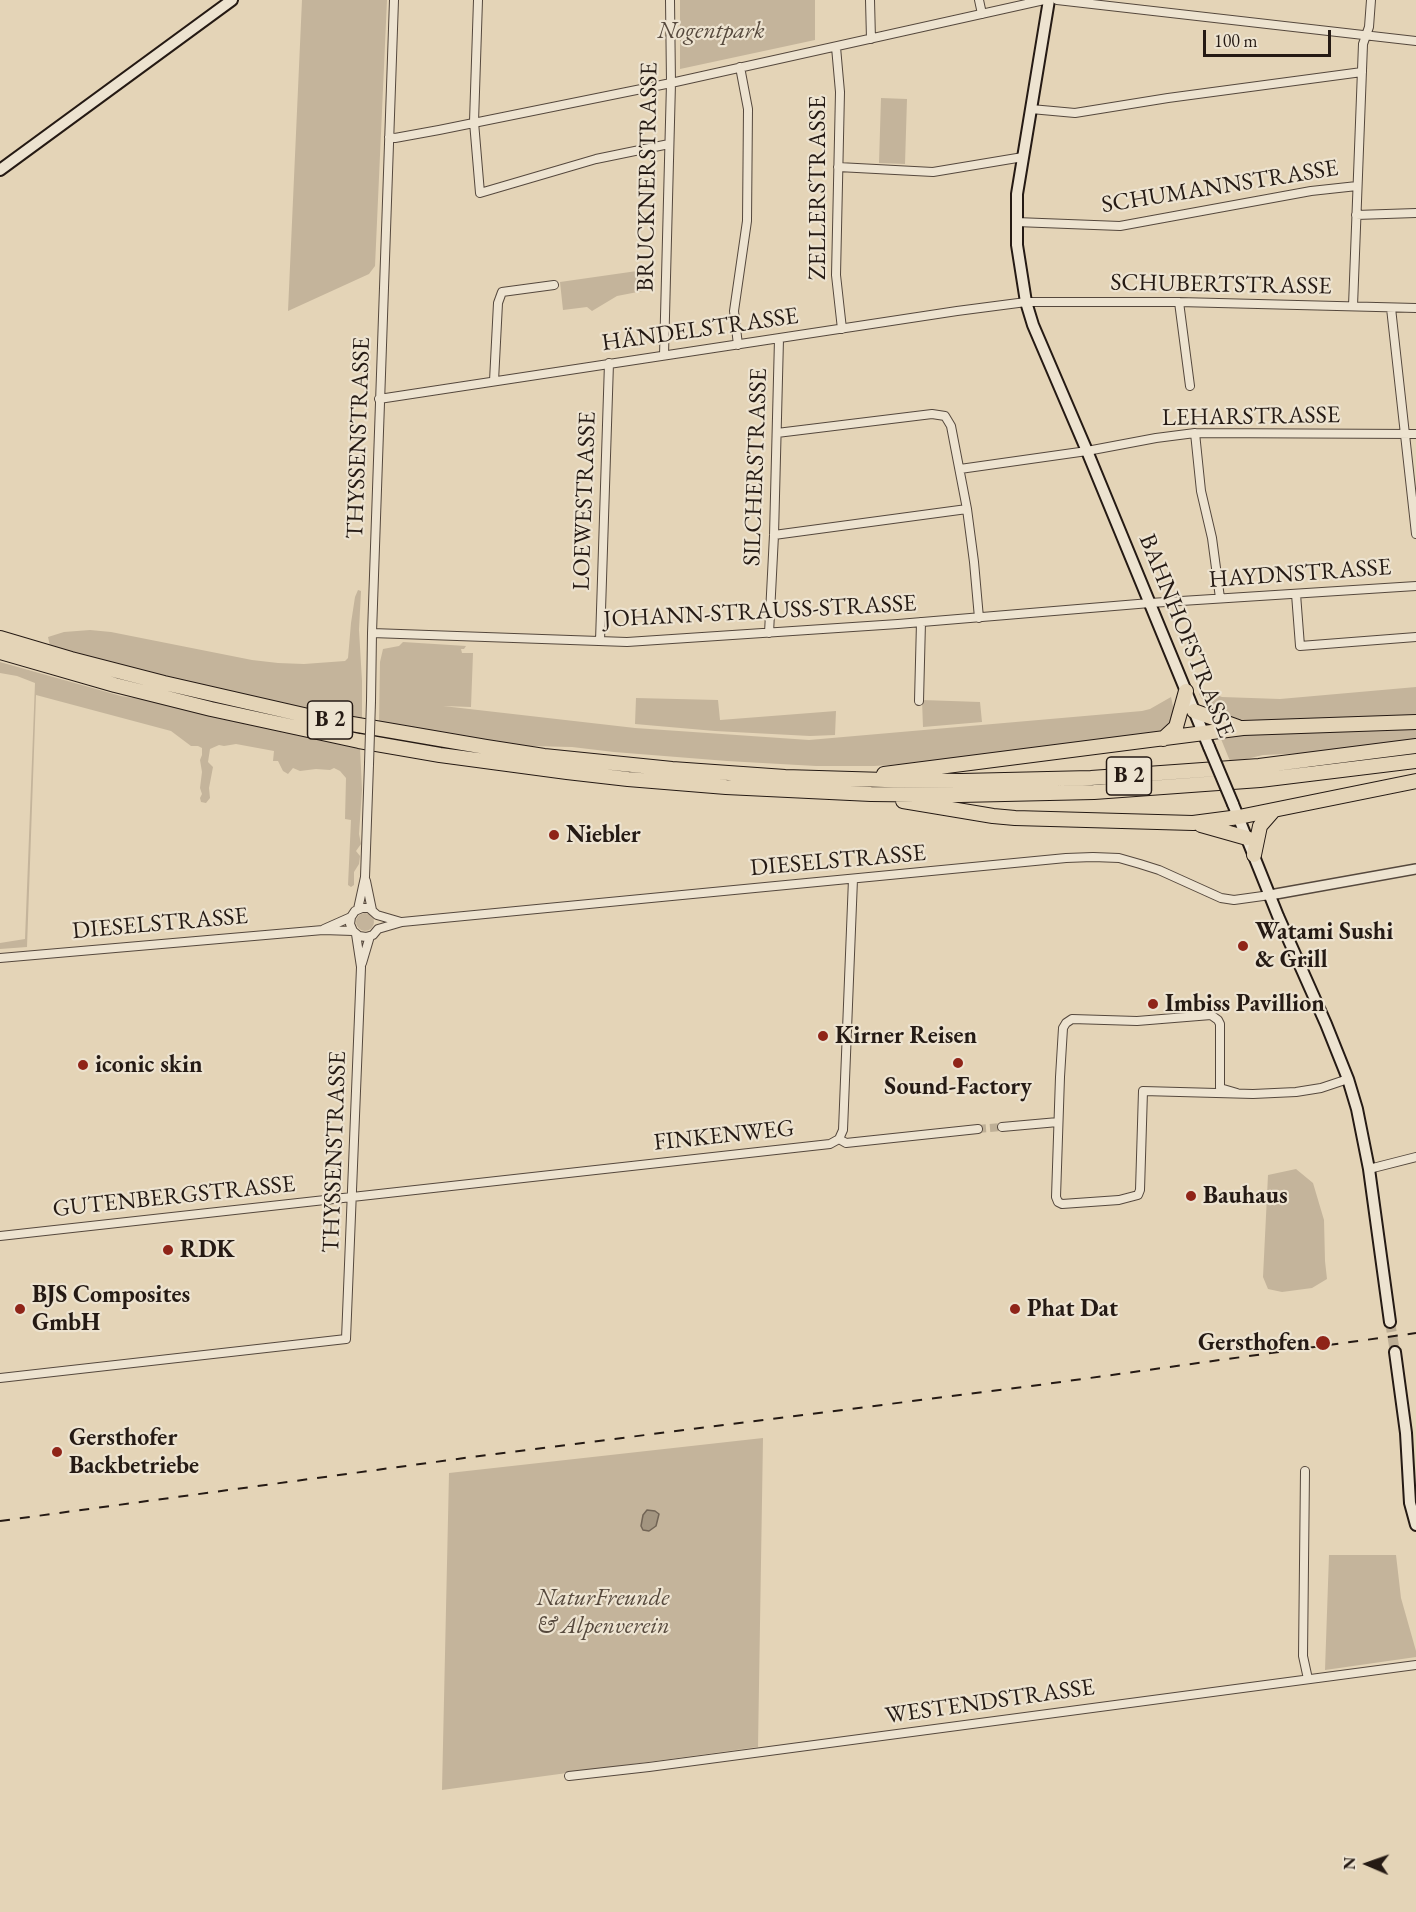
<!DOCTYPE html>
<html>
<head>
<meta charset="utf-8">
<style>
	body { margin:0 }
	#map { position:relative; width:1416px; height:1912px; overflow:hidden; background:#e4d4b7; font-family:"EB Garamond",serif }
	canvas { display:block }
	.north { position:absolute; left:1338px; top:1834px; width:60px; height:60px; -webkit-text-stroke:4px #ede3d0; paint-order:stroke; rotate:272deg; font-size:16px; font-weight:700; line-height:24px; text-align:center; color:#251a14 }
	.north::after { content:''; display:block; margin:auto; width:21px; height:27px; background:#251a14; clip-path:polygon(50% 0,100% 100%,50% 72%,0 100%) }
	.scale { position:absolute; left:1203px; top:30px; width:128px; height:27px; box-sizing:border-box; border:3px solid #251a14; border-top:0; padding-left:8px; font-size:18px; line-height:21px; white-space:nowrap; color:#251a14; -webkit-text-stroke:4px #ede3d0; paint-order:stroke }
</style>
</head>
<body>
<div id="map">
<canvas width="1416" height="1912"></canvas>
<div class="north">N</div>
<div class="scale">100 m</div>
</div>
<script>
const ctx = document.querySelector('canvas').getContext('2d');
ctx.lineJoin = 'round';
function fillPath(path, color) {
  ctx.fillStyle = color;
  ctx.fill(path, 'evenodd');
}
function poly(rows) {
  const path = new Path2D();
  for (const r of rows) {
    if (r.length === 3) {
      path.moveTo(r[0] + r[2], r[1]);
      path.arc(r[0], r[1], r[2], 0, 2 * Math.PI);
      continue;
    }
    path.moveTo(r[0], r[1]);
    for (let i = 2; i < r.length; i += 2) path.lineTo(r[i], r[i + 1]);
  }
  return path;
}
function trace(path, color, width, dash) {
  ctx.strokeStyle = color;
  ctx.lineWidth = width;
  ctx.lineCap = dash ? 'butt' : 'round';
  ctx.setLineDash(dash || []);
  ctx.stroke(path);
}
function drawText(font, color, halo, rows, align = 'center') {
  ctx.font = font + ' "EB Garamond",serif';
  ctx.lineWidth = 4.5;
  ctx.setLineDash([]);
  ctx.textBaseline = 'middle';
  ctx.strokeStyle = halo;
  ctx.fillStyle = color;
  for (const [text, x, y, turn = 0] of rows) {
    ctx.save();
    ctx.translate(x, y);
    ctx.rotate((+turn || 0) * Math.PI / 180);
    ctx.textAlign = isNaN(turn) ? turn : align;
    if (halo) ctx.strokeText(text, 0, 0);
    ctx.fillText(text, 0, 0);
    ctx.restore();
  }
}
const green = poly([
	[302,0,387,0,375,266,369,274,288,311],
	[680,0,815,0,815,40,680,69],
	[881,98,907,99,905,164,879,163],
	[644,270,648,290,617,296,592,311,587,307,563,310,560,282],
	[358,590,361,591,359,630,362,681,362,720,312,711,152,674,50,646,48,637,64,632,90,630,111,632,252,660,278,663,304,664,345,661,348,658,351,623,355,597],
	[403,642,466,646,464,649,461,649,462,653,473,653,471,707,443,706,635,728,809,740,1142,711,1150,709,1171,697,1174,711,1173,720,1162,734,936,762,874,766,816,766,727,761,614,752,572,747,528,746,379,723,380,662,383,649,399,646],
	[0,662,121,696,154,701,222,719,360,748,362,790,359,834,361,844,356,851,360,856,359,864,354,872,354,885,351,887,348,885,351,820,345,819,346,778,340,771,334,768,330,770,316,769,300,771,293,768,288,774,283,771,278,761,273,761,274,751,236,744,224,746,219,745,210,749,208,762,213,767,209,788,210,798,206,803,201,802,200,798,202,794,200,788,202,772,200,760,202,755,202,748,198,746,191,746,171,731,36,695,27,947,0,949,0,943,25,939,35,683,17,676,0,673],
	[1416,687,1416,715,1252,722,1221,717,1208,709,1199,694,1201,690,1204,690,1222,697,1280,699],
	[636,698,718,700,720,720,836,711,835,735,810,736,715,731,635,724],
	[922,700,980,702,982,722,923,727],
	[1416,727,1416,740,1307,753,1263,755,1238,761,1230,761,1221,739,1225,735],
	[365,922,9],
	[1296,1169,1313,1183,1324,1220,1325,1261,1327,1279,1312,1288,1282,1292,1268,1289,1263,1277,1268,1175],
	[763,1438,758,1747,442,1790,449,1473],
	[1329,1555,1396,1555,1401,1598,1416,1651,1416,1657,1325,1670]
]);
const water = poly([
	[647,1510,655,1511,659,1514,656,1526,649,1531,643,1530,641,1526,643,1515,647,1510]
]);
const minorTunnel = poly([
	[978,1129,1002,1127]
]);
const secondaryTunnel = poly([
	[1390,1322,1395,1352]
]);
const minor = poly([
	[478,0,474,122,480,193,596,159,669,144],
	[870,0,871,39],
	[979,0,982,14],
	[1057,0,1416,41],
	[836,47,840,92,836,275,842,329],
	[1031,109,1075,113,1168,98,1362,72],
	[389,137,395,138,439,130,671,83,1044,0],
	[838,167,933,172,1023,157],
	[1356,215,1416,213],
	[1016,222,1120,226,1311,191,1357,186],
	[1179,302,1190,386],
	[1353,306,1363,44,1369,27,1371,0],
	[1391,308,1416,534],
	[738,345,734,311,747,221,748,109,740,67],
	[664,355,671,83,670,0],
	[494,381,498,303,502,292,554,285],
	[379,399,957,311,1026,302,1179,302,1416,308],
	[777,433,932,414,945,416,951,426,967,509,974,562,979,618],
	[1195,433,1201,491,1212,538,1220,598],
	[960,469,1087,451,1156,438,1195,433,1416,434],
	[774,535,967,509],
	[1296,594,1300,646,1416,637],
	[372,633,627,642,898,624,1150,603,1416,586],
	[769,633,774,535,779,339],
	[600,641,609,363],
	[371,701,372,633,394,0],
	[919,701,921,622],
	[366,881,372,910],
	[358,909,365,877,369,764],
	[351,917,350,924,353,931,359,936,366,937,373,935,378,929,402,922,1066,858,1093,857,1119,858,1140,864,1159,870,1221,898,1234,900,1270,895],
	[324,929,351,917,355,911,362,908,369,908,377,915,401,922],
	[0,958,323,930,353,931],
	[362,963,370,936],
	[1237,1093,1220,1088,1220,1024,1218,1020,1211,1015,1137,1021,1072,1019,1066,1023,1063,1028,1060,1077,1056,1197,1058,1202,1062,1204,1119,1200,1138,1195,1140,1190,1143,1091,1253,1094,1296,1092,1321,1088,1348,1079],
	[1002,1127,1058,1122],
	[839,1139,846,1143,978,1129],
	[1369,1169,1416,1157],
	[0,1236,830,1144,839,1139,843,1130,853,879],
	[0,1378,346,1339,361,967,356,934],
	[1305,1471,1303,1656,1308,1679],
	[569,1776,649,1767,1416,1665]
]);
const tertiary = poly([
	[1270,895,1416,869]
]);
const secondary = poly([
	[1049,0,1017,194,1017,245,1026,302,1033,325,1087,451,1209,747],
	[0,170,232,0],
	[1233,804,1278,916,1326,1024,1348,1079,1357,1109,1369,1169,1390,1322],
	[1395,1352,1406,1433,1410,1503,1416,1525]
]);
const trunk = poly([
	[0,638,71,659,164,683,317,718,486,747,544,756,672,769,785,777,885,780,962,781,1091,778,1259,766,1416,746],
	[0,652,115,685,211,709,359,741,440,755,567,772,628,779,726,787,871,794,960,795,1094,792,1260,780,1416,761],
	[1194,711,1238,727],
	[1163,739,1176,727,1186,691],
	[884,774,1243,728,1416,722],
	[903,801,993,816,1015,818,1193,823,1239,817,1416,781],
	[1201,825,1247,838],
	[1254,855,1260,826,1274,810]
]);
const rail = poly([
	[0,1521,472,1457,1039,1385,1416,1333]
]);
const minorBridge = poly([
	[369,764,371,701]
]);
const secondaryBridge = poly([
	[1209,747,1233,804]
]);
const markers = [
	[554,835,6,"#8f2418"],
	[1243,946,6,"#8f2418"],
	[1153,1004,6,"#8f2418"],
	[823,1036,6,"#8f2418"],
	[958,1063,6,"#8f2418"],
	[83,1065,6,"#8f2418"],
	[1191,1196,6,"#8f2418"],
	[168,1250,6,"#8f2418"],
	[20,1309,6,"#8f2418"],
	[1015,1309,6,"#8f2418"],
	[1323,1343,8,"#8f2418"],
	[57,1452,6,"#8f2418"]
];
const shields = [
	[330,720,45],
	[1129,776,45]
];
const shieldNames = [
	["B 2",330,720],
	["B 2",1129,776]
];
const parkNames = [
	["Nogentpark",711,31],
	["NaturFreunde",603,1598],
	["& Alpenverein",603,1626]
];
const streetNames = [
	["BRUCKNERSTRASSE",648,177,-89],
	["SCHUMANNSTRASSE",1220,187,-9],
	["ZELLERSTRASSE",818,188,-90],
	["SCHUBERTSTRASSE",1221,285,1],
	["HÄNDELSTRASSE",700,330,-8],
	["LEHARSTRASSE",1251,417,-1],
	["THYSSENSTRASSE",359,438,-88],
	["SILCHERSTRASSE",756,467,-88],
	["LOEWESTRASSE",585,501,-88],
	["HAYDNSTRASSE",1300,574,-4],
	["JOHANN-STRAUSS-STRASSE",760,612,-3],
	["BAHNHOFSTRASSE",1186,636,68],
	["DIESELSTRASSE",838,861,-5],
	["DIESELSTRASSE",160,924,-5],
	["FINKENWEG",724,1136,-6],
	["THYSSENSTRASSE",335,1152,-88],
	["GUTENBERGSTRASSE",174,1197,-6],
	["WESTENDSTRASSE",990,1702,-8]
];
const poiNames = [
	["Niebler",566,835],
	["Watami Sushi",1255,932],
	["& Grill",1255,960],
	["Imbiss Pavillion",1165,1004],
	["Kirner Reisen",835,1036],
	["iconic skin",95,1065],
	["Sound-Factory",958,1087,"center"],
	["Bauhaus",1203,1196],
	["RDK",180,1250],
	["BJS Composites",32,1295],
	["GmbH",32,1323],
	["Phat Dat",1027,1309],
	["Gersthofen",1310,1343,"right"],
	["Gersthofer",69,1438],
	["Backbetriebe",69,1466]
];
fillPath(green, '#c4b49b');
fillPath(water, '#a39580');
trace(water, '#716455', 1.5);
trace(minorTunnel, '#beaf96', 8, [8, 4]);
trace(secondaryTunnel, '#beaf96', 10, [10, 5]);
trace(minor, '#55483d', 10);
trace(tertiary, '#55483d', 12);
trace(secondary, '#251a14', 14);
trace(trunk, '#251a14', 16);
trace(minor, '#ede3d0', 8);
trace(tertiary, '#ede3d0', 9);
trace(secondary, '#ede3d0', 10);
trace(trunk, '#e4d4b7', 14);
trace(rail, '#251a14', 2, [10, 10]);
trace(minorBridge, '#55483d', 10, []);
trace(secondaryBridge, '#251a14', 14, []);
trace(minorBridge, '#ede3d0', 8);
trace(secondaryBridge, '#ede3d0', 10);
for (const [x, y, r, color] of markers) {
  const dot = new Path2D();
  dot.arc(x, y, r, 0, 2 * Math.PI);
  ctx.fillStyle = color;
  ctx.fill(dot);
  trace(dot, '#ede3d0', 2);
}
for (const [x, y, w] of shields) {
  const box = new Path2D();
  box.roundRect(x - w / 2, y - 19, w, 38, 4.5);
  ctx.fillStyle = '#ede3d0';
  ctx.fill(box);
  trace(box, '#251a14', 1.5);
}
drawText('bold 22px', '#251a14', null, shieldNames);
drawText('italic 24px', '#55483c', '#ede3d0', parkNames);
drawText('24px', '#251a14', '#ede3d0', streetNames);
drawText('bold 24px', '#251a14', '#ede3d0', poiNames, 'left');
</script>
</body>
</html>
